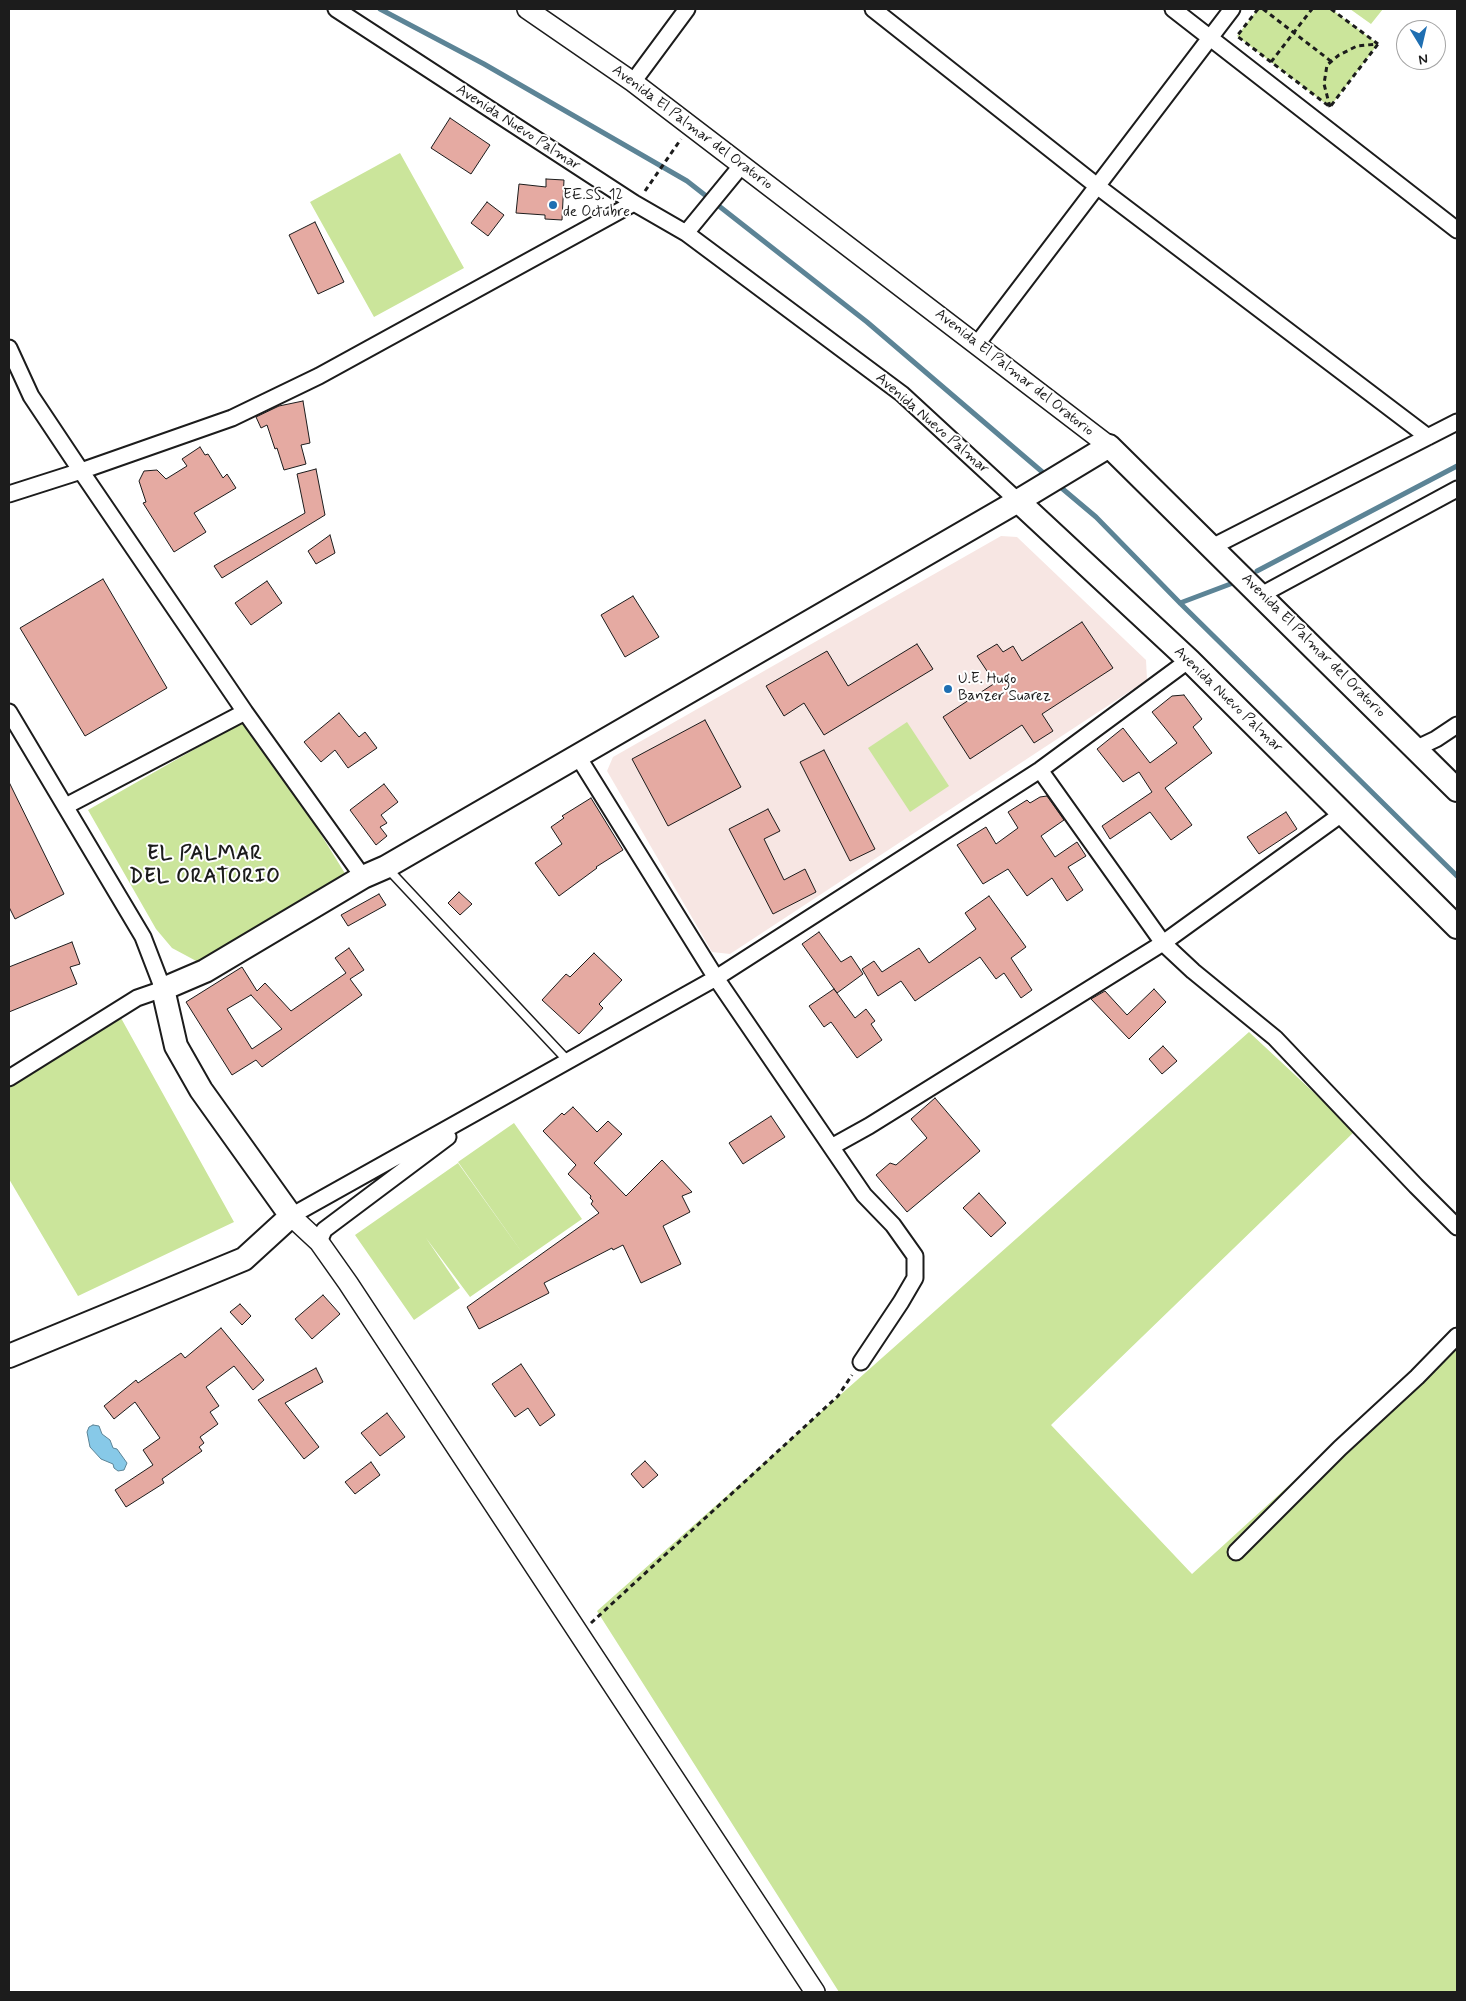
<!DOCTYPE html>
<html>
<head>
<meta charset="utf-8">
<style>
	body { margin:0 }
	#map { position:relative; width:1466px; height:2001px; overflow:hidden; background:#fff; font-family:Mynerve,sans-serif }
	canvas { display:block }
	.frame { position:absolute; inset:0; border:10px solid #1c1c1c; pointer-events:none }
	.north { position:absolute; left:1396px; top:20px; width:50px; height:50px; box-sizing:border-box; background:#fff; border:1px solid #a4a4a4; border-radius:50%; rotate:171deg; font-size:14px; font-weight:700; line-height:20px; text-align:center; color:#1c1c1c }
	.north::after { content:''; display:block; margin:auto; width:18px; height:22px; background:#1f6fb2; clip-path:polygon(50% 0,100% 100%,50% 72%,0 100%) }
</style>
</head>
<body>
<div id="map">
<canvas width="1466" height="2001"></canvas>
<div class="frame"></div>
<div class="north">N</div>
</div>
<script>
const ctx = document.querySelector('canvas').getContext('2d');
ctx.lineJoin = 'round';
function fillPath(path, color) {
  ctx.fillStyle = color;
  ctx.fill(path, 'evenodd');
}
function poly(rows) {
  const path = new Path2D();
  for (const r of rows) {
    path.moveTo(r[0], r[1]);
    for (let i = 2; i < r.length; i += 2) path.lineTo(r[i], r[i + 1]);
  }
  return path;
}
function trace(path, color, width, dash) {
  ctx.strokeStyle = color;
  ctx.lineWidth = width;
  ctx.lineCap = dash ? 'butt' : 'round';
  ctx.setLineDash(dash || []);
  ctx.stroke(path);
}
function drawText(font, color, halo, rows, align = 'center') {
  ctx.font = font + ' Mynerve,sans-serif';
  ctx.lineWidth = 4;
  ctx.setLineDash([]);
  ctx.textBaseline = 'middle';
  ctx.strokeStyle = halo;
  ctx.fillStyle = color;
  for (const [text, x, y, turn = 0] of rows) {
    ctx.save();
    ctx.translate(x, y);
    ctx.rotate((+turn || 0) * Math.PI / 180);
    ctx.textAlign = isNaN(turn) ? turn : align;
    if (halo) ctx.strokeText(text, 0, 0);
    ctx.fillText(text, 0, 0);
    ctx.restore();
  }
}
const built = poly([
	[1001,536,1017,537,1146,660,1147,680,730,954,712,952,607,771,613,757]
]);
const green = poly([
	[1258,9,1331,9,1378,44,1330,107,1237,36],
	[1350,9,1383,9,1371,24],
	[400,153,464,268,374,317,310,202],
	[244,721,299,799,346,875,200,963,172,948,156,929,88,810],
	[907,722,949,786,910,812,868,748],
	[121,1018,234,1222,78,1296,9,1179,9,1088],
	[1249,1032,1355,1131,1051,1425,1192,1574,1457,1332,1457,1992,839,1992,597,1611],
	[514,1123,582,1219,526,1258,458,1162],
	[458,1163,526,1258,470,1297,426,1238,460,1288,414,1320,355,1235]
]);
const water = poly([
	[93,1425,99,1426,102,1434,110,1440,113,1448,117,1449,127,1463,124,1470,118,1471,114,1468,113,1464,101,1459,90,1447,87,1432,89,1427,93,1425]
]);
const stream = poly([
	[380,9,484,64,687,181,867,322,1047,476],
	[1058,485,1096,517,1180,603,1457,876],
	[1257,571,1457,466],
	[1180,603,1233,583]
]);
const building = poly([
	[450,118,490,145,471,174,431,148,450,118],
	[546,179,564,180,562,220,545,219,545,215,516,213,519,184,546,187,546,179],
	[487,202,504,215,488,236,471,223,487,202],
	[315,222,344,282,318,294,289,235,315,222],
	[303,401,310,443,301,445,306,464,284,470,277,448,275,449,267,425,261,428,256,417,279,406,303,401],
	[200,447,205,455,208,454,223,478,227,474,236,488,194,513,206,532,174,552,143,503,146,502,139,481,144,471,157,470,166,479,187,466,182,459,200,447],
	[316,469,325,515,222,578,214,566,305,513,297,474,316,469],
	[330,535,335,553,316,564,308,551,330,535],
	[103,579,167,688,85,736,20,628,103,579],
	[267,581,282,603,251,625,235,603,267,581],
	[633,596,659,637,625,657,601,615,633,596],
	[1082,622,1113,668,1042,714,1053,731,1034,743,1022,725,970,759,943,717,995,683,977,656,997,644,1003,652,1013,646,1022,661,1082,622],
	[917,644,933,669,824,735,804,703,784,716,766,686,827,651,848,686,917,644],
	[1184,695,1202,719,1193,727,1212,753,1165,788,1192,825,1171,840,1150,812,1110,839,1102,826,1152,792,1139,772,1123,782,1097,749,1123,728,1150,763,1177,743,1152,712,1172,696,1184,695],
	[339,713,359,737,365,732,377,748,348,768,335,750,321,762,304,742,339,713],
	[705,720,741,787,668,826,632,759,705,720],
	[824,750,875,849,850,861,800,762,824,750],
	[9,782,64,894,15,919,9,907,9,782],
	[384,784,398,802,381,815,387,823,380,827,387,836,376,845,350,810,384,784],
	[1047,796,1064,820,1041,836,1055,857,1077,842,1086,856,1068,867,1083,890,1067,901,1052,878,1027,896,1008,869,983,884,957,845,986,827,996,844,1018,828,1008,812,1027,800,1030,803,1040,797,1047,796],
	[591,798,623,850,596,867,597,868,559,896,535,863,562,844,551,827,564,818,562,816,591,798],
	[768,809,780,831,764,839,784,880,805,869,816,892,773,914,729,829,768,809],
	[1286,812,1297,829,1259,854,1247,837,1286,812],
	[459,892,472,904,460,915,448,903,459,892],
	[379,894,386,905,348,926,341,915,379,894],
	[989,896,1026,947,1011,958,1032,990,1021,998,1004,973,996,979,980,957,915,1001,901,981,878,996,862,969,874,961,882,972,919,948,929,963,976,929,965,913,989,896],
	[819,932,841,962,851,956,863,974,837,993,802,944,819,932],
	[72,942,80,964,70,967,77,984,9,1012,9,967,72,942],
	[349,948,364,970,350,979,362,995,262,1067,256,1060,232,1075,186,1002,242,967,257,991,265,983,291,1011,346,973,335,958,349,948],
	[251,995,282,1029,252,1049,227,1009,251,995],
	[594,953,622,980,599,1004,603,1008,579,1034,542,1000,566,974,570,977,594,953],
	[834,989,855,1018,866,1009,875,1021,871,1024,882,1040,857,1058,831,1022,824,1027,809,1006,834,989],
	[1154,989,1166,1002,1129,1039,1091,999,1105,991,1127,1015,1154,989],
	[1163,1046,1177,1061,1162,1074,1149,1059,1163,1046],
	[935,1098,980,1151,907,1212,876,1175,890,1163,896,1165,927,1138,911,1119,935,1098],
	[573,1107,597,1132,608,1121,622,1134,594,1163,626,1196,662,1160,692,1192,682,1196,690,1212,663,1226,681,1264,641,1283,623,1245,613,1250,612,1248,544,1283,549,1293,479,1329,467,1307,599,1213,591,1204,593,1201,590,1198,591,1196,568,1174,576,1165,543,1131,562,1113,564,1115,573,1107],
	[771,1116,785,1137,743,1164,729,1143,771,1116],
	[979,1193,1006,1223,991,1237,963,1208,979,1193],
	[323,1295,340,1314,312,1339,295,1319,323,1295],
	[240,1304,251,1316,242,1325,230,1312,240,1304],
	[221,1328,264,1380,253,1390,234,1366,206,1387,219,1406,210,1412,218,1424,200,1437,204,1443,199,1447,202,1451,162,1479,164,1483,126,1507,115,1490,153,1465,143,1450,160,1438,135,1402,114,1419,104,1406,136,1380,138,1383,181,1353,185,1358,221,1328],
	[521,1364,555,1415,540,1426,528,1408,515,1417,492,1384,521,1364],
	[316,1368,323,1382,285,1403,319,1447,304,1459,258,1400,316,1368],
	[387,1413,405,1437,380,1456,361,1433,387,1413],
	[645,1461,658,1475,643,1488,631,1474,645,1461],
	[371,1462,380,1475,355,1494,345,1482,371,1462]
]);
const path = poly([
	[1258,9,1237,36,1330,107,1378,44],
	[1263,9,1332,62],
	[1331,9,1378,44],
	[1271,62,1312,9],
	[1330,107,1324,84,1327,65,1339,55,1357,46,1377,44],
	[645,191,681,139],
	[591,1623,838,1396,852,1375]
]);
const service = poly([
	[388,869,568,1061]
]);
const minor = poly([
	[336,9,634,203,686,233,902,394,1018,501],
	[873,9,1097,186,1428,437],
	[1173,9,1457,230],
	[633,82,687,9],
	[686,233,741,166],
	[977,344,1232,9],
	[9,348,31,396,83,474,245,712,363,877],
	[9,494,81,471,232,418,319,376,634,203],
	[1212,547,1457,422],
	[1261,595,1457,489],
	[9,712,143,937,163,989,137,998,9,1078],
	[1415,749,1436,739,1457,725],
	[577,755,716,978,864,1195,893,1225,915,1256,915,1278,901,1302,861,1362],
	[1040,770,1163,943,1193,971,1275,1038,1416,1186,1457,1227],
	[66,806,245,712],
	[833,1146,869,1126,1163,943,1343,813],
	[291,1216,716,978,1040,770,1189,660],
	[319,1242,324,1230,448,1137],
	[1236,1552,1340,1448,1417,1377,1457,1336]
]);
const tertiary = poly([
	[527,9,633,82,1109,446],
	[291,1216,319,1242,348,1283,815,1992]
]);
const secondary = poly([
	[1018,501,1189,660,1457,927],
	[9,1356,244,1259,291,1216,201,1090,176,1046,163,989,205,971,363,877,386,867,1018,501,1109,446,1457,790]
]);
const markers = [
	[553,205,5,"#1f6fb2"],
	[948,689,5,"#1f6fb2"]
];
const streetNames = [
	["Avenida Nuevo Palmar",518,128,33],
	["Avenida El Palmar del Oratorio",692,128,37],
	["Avenida El Palmar del Oratorio",1014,373,38],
	["Avenida Nuevo Palmar",932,424,41],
	["Avenida El Palmar del Oratorio",1313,646,45],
	["Avenida Nuevo Palmar",1228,700,44]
];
const poiNames = [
	["EE.SS. 12",563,196],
	["de Octubre",563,213],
	["U.E. Hugo",958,680],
	["Banzer Suarez",958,697]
];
const districtNames = [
	["EL PALMAR",205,855],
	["DEL ORATORIO",205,878]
];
fillPath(built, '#f7e6e3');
fillPath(green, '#cbe59b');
fillPath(water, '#87c9e8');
trace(water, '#5c8496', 1);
trace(stream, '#5c8496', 5);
fillPath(building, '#e5aaa2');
trace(building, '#1c1c1c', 1);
trace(service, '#1c1c1c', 11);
trace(minor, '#1c1c1c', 19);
trace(tertiary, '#1c1c1c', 22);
trace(secondary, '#1c1c1c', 26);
trace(path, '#1c1c1c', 3, [5, 4]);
trace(service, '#fff', 8);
trace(minor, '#fff', 15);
trace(tertiary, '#fff', 19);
trace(secondary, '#fff', 22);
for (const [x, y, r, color] of markers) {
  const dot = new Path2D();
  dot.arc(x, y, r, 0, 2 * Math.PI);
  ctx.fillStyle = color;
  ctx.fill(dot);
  trace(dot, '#fff', 2);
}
drawText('15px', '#1c1c1c', '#fff', streetNames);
drawText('15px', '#1c1c1c', '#fff', poiNames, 'left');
ctx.letterSpacing = '1px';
drawText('bold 20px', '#1c1c1c', '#fff', districtNames);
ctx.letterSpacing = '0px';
</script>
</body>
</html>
